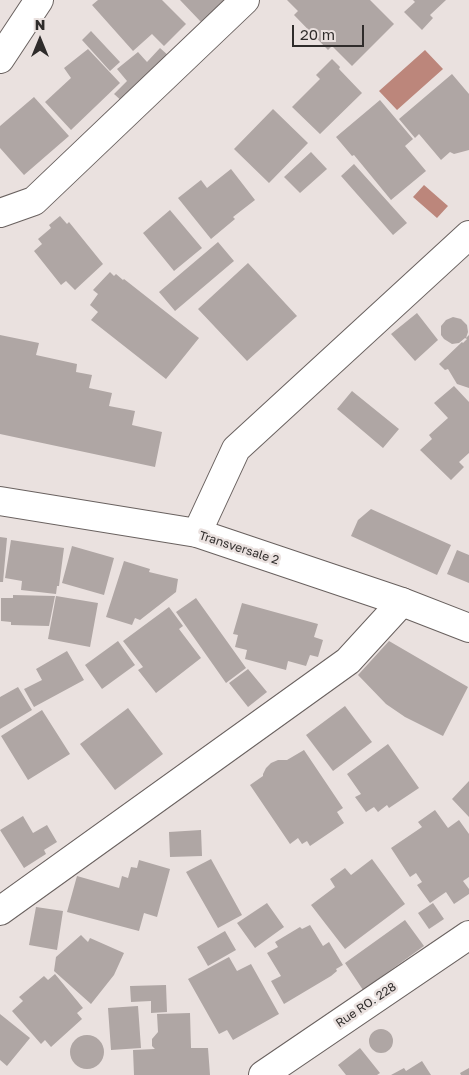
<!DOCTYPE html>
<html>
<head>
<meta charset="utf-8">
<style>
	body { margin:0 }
	#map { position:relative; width:469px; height:1075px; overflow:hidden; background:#eae1df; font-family:"Golos Text",sans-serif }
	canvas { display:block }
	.north { position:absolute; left:15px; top:15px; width:50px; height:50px; -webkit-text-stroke:4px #eae1df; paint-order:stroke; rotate:0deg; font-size:14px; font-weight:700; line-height:20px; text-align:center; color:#2f2c2b }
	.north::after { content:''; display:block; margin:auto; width:18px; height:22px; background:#2f2c2b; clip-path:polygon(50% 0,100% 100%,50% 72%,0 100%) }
	.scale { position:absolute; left:292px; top:25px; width:72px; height:22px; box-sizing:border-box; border:2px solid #2f2c2b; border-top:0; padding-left:6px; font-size:15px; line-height:18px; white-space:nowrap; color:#2f2c2b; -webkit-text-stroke:4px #eae1df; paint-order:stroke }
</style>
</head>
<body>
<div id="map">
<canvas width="469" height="1075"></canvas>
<div class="north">N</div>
<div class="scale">20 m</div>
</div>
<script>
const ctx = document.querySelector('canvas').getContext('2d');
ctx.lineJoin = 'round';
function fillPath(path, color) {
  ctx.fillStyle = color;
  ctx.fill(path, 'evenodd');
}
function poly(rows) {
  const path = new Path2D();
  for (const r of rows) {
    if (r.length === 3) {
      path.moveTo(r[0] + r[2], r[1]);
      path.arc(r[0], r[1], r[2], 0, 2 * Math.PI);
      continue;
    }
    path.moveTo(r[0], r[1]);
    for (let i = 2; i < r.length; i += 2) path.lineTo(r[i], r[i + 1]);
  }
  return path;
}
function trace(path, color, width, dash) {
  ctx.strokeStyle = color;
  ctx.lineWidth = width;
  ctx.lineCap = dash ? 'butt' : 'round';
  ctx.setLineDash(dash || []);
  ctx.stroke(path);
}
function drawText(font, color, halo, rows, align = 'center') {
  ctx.font = font + ' "Golos Text",sans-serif';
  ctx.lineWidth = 5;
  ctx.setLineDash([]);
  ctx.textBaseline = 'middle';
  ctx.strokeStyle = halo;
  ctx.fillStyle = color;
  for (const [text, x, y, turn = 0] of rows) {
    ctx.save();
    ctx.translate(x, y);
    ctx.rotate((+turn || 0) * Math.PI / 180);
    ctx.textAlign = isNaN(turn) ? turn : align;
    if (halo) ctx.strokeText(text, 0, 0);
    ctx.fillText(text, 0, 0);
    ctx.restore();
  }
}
const water = poly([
	[425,50,443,69,397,110,379,91],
	[424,185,448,206,437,218,413,197]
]);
const building = poly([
	[98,0,162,0,186,24,164,46,152,34,133,51,92,5],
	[180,0,225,0,201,22],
	[287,0,370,0,394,24,352,66,332,46,328,50,294,15,298,11],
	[413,0,446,0,430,15,433,18,422,30,404,12,415,2],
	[91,31,120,62,110,71,82,40],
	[160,48,170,57,124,103,114,94,127,81,117,69,138,52,147,62],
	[88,49,120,83,71,130,45,102,71,78,64,68],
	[332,59,340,67,339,69,362,93,320,134,292,107,320,79,316,75],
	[452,74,469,94,469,150,454,154,450,152,441,160,419,134,415,138,399,119],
	[34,97,69,136,24,175,0,148,0,126],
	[380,100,413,139,405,146,426,171,391,200,354,155,352,156,336,137],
	[273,109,308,143,269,183,234,149],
	[311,152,327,169,300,193,284,177],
	[354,164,407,223,393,235,341,176],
	[231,169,255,200,233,217,235,219,211,239,178,198,201,180,207,188],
	[170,210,202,248,174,271,143,233],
	[60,216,67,224,69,222,103,264,75,290,66,281,61,285,34,251,42,244,38,239,51,228,49,225],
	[218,242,234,261,175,311,159,292],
	[248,263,297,316,247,361,198,309],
	[110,272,114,276,116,274,123,280,124,279,199,338,166,379,91,320,98,312,90,305,98,294,93,290],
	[417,313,438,340,415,361,391,334],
	[453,317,461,319,467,325,468,332,466,338,469,335,469,388,457,384,448,369,445,370,439,364,462,342,463,343,467,339,465,338,459,343,452,344,444,339,441,335,441,326,446,320],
	[0,335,39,343,36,355,77,364,76,372,92,375,89,388,112,393,109,406,135,411,132,425,162,432,155,467,0,434],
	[454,386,469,402,469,453,459,462,464,467,451,480,420,450,432,439,429,435,448,418,434,403],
	[352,391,399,429,383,448,337,409],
	[371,509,451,545,437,575,351,536,358,520],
	[0,537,7,538,3,582,0,582],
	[11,540,64,548,59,586,57,586,56,594,21,590,22,581,5,578],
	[72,546,114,558,104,595,62,583],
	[457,550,469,555,469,583,447,574],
	[124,561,150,569,149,572,178,579,176,592,140,620,135,618,132,625,106,617],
	[13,595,55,596,49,626,11,625,11,622,1,621,1,598,13,598],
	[56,596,98,603,90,647,48,639],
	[196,598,246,668,226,683,176,612],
	[242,603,318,624,314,637,323,640,318,657,310,655,306,666,288,661,286,670,245,659,247,650,235,647,238,635,233,634],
	[169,607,183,626,179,629,201,658,156,693,138,670,143,667,123,641],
	[118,641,135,665,102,689,85,665],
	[389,641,468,687,443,736,405,717,386,704,358,675],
	[67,651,84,680,34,707,24,689,42,680,36,669],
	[248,669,267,692,248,707,229,683],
	[18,687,32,710,0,729,0,697],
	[345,706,372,742,333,771,306,735],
	[128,708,163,754,115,790,80,744],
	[42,710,70,754,28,780,1,736],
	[388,744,419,788,389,808,387,805,378,812,374,807,366,812,355,797,361,794,347,774],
	[304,750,343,808,337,812,344,823,310,846,307,841,302,844,298,838,290,844,250,785,263,776,263,774,266,768,271,763,278,760,287,760],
	[469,781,469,817,452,799],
	[435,810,448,828,459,820,469,834,469,877,463,881,469,889,469,894,454,904,446,892,430,903,417,885,422,882,416,873,410,877,391,848,422,827,418,822],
	[23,816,33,833,47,825,57,842,44,850,46,854,24,868,0,830],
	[201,830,202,856,170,857,169,832],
	[211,859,242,915,218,928,186,872],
	[372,859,405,904,345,949,311,905,335,887,330,879,345,868,351,875],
	[139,860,170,869,157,917,144,913,139,931,67,912,77,876,119,888,122,876,128,878,131,867,137,868],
	[267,903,284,927,255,948,237,923],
	[433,903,444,919,429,929,418,913],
	[36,907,63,911,57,950,29,945],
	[405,920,424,946,363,990,345,963],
	[310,925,323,946,329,942,343,965,336,969,337,971,331,976,284,1004,271,981,281,976,267,953,278,947,275,942,300,927,302,929],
	[225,931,236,950,208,966,197,947],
	[81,935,88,942,90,938,124,953,114,975,91,1004,54,971,56,957],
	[229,957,237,971,251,964,279,1014,233,1040,227,1030,219,1034,188,979],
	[55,974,83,1008,77,1013,82,1019,51,1047,45,1040,41,1044,12,1011,23,1001,19,997,44,976,48,980],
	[166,985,167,1012,151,1013,151,1001,131,1002,130,986],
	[138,1006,141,1048,111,1050,108,1008],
	[190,1013,191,1048,208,1048,210,1075,134,1075,133,1050,155,1049,152,1046,152,1039,158,1032,157,1014],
	[0,1014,30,1038,7,1066,0,1060],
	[381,1041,12],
	[87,1052,17],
	[360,1048,380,1073,377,1075,346,1075,338,1065],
	[422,1061,431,1075,391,1075,404,1068,406,1071],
	[469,1068,469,1075,461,1075,460,1073]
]);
const minor = poly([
	[0,59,39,0],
	[0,213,34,201,245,0],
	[197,533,236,449,469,235],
	[0,911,348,661,402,602],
	[263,1075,469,935]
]);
const secondary = poly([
	[0,501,197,533,402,602,469,628]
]);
const streetNames = [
	["Transversale 2",239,548,18],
	["Rue RO. 228",366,1005,-34]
];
fillPath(water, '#bc867b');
fillPath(building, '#afa6a4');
trace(minor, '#69615f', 30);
trace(secondary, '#69615f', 30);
trace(minor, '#fff', 28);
trace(secondary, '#fff', 28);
drawText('12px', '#2f2c2b', '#eae1df', streetNames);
</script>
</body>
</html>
